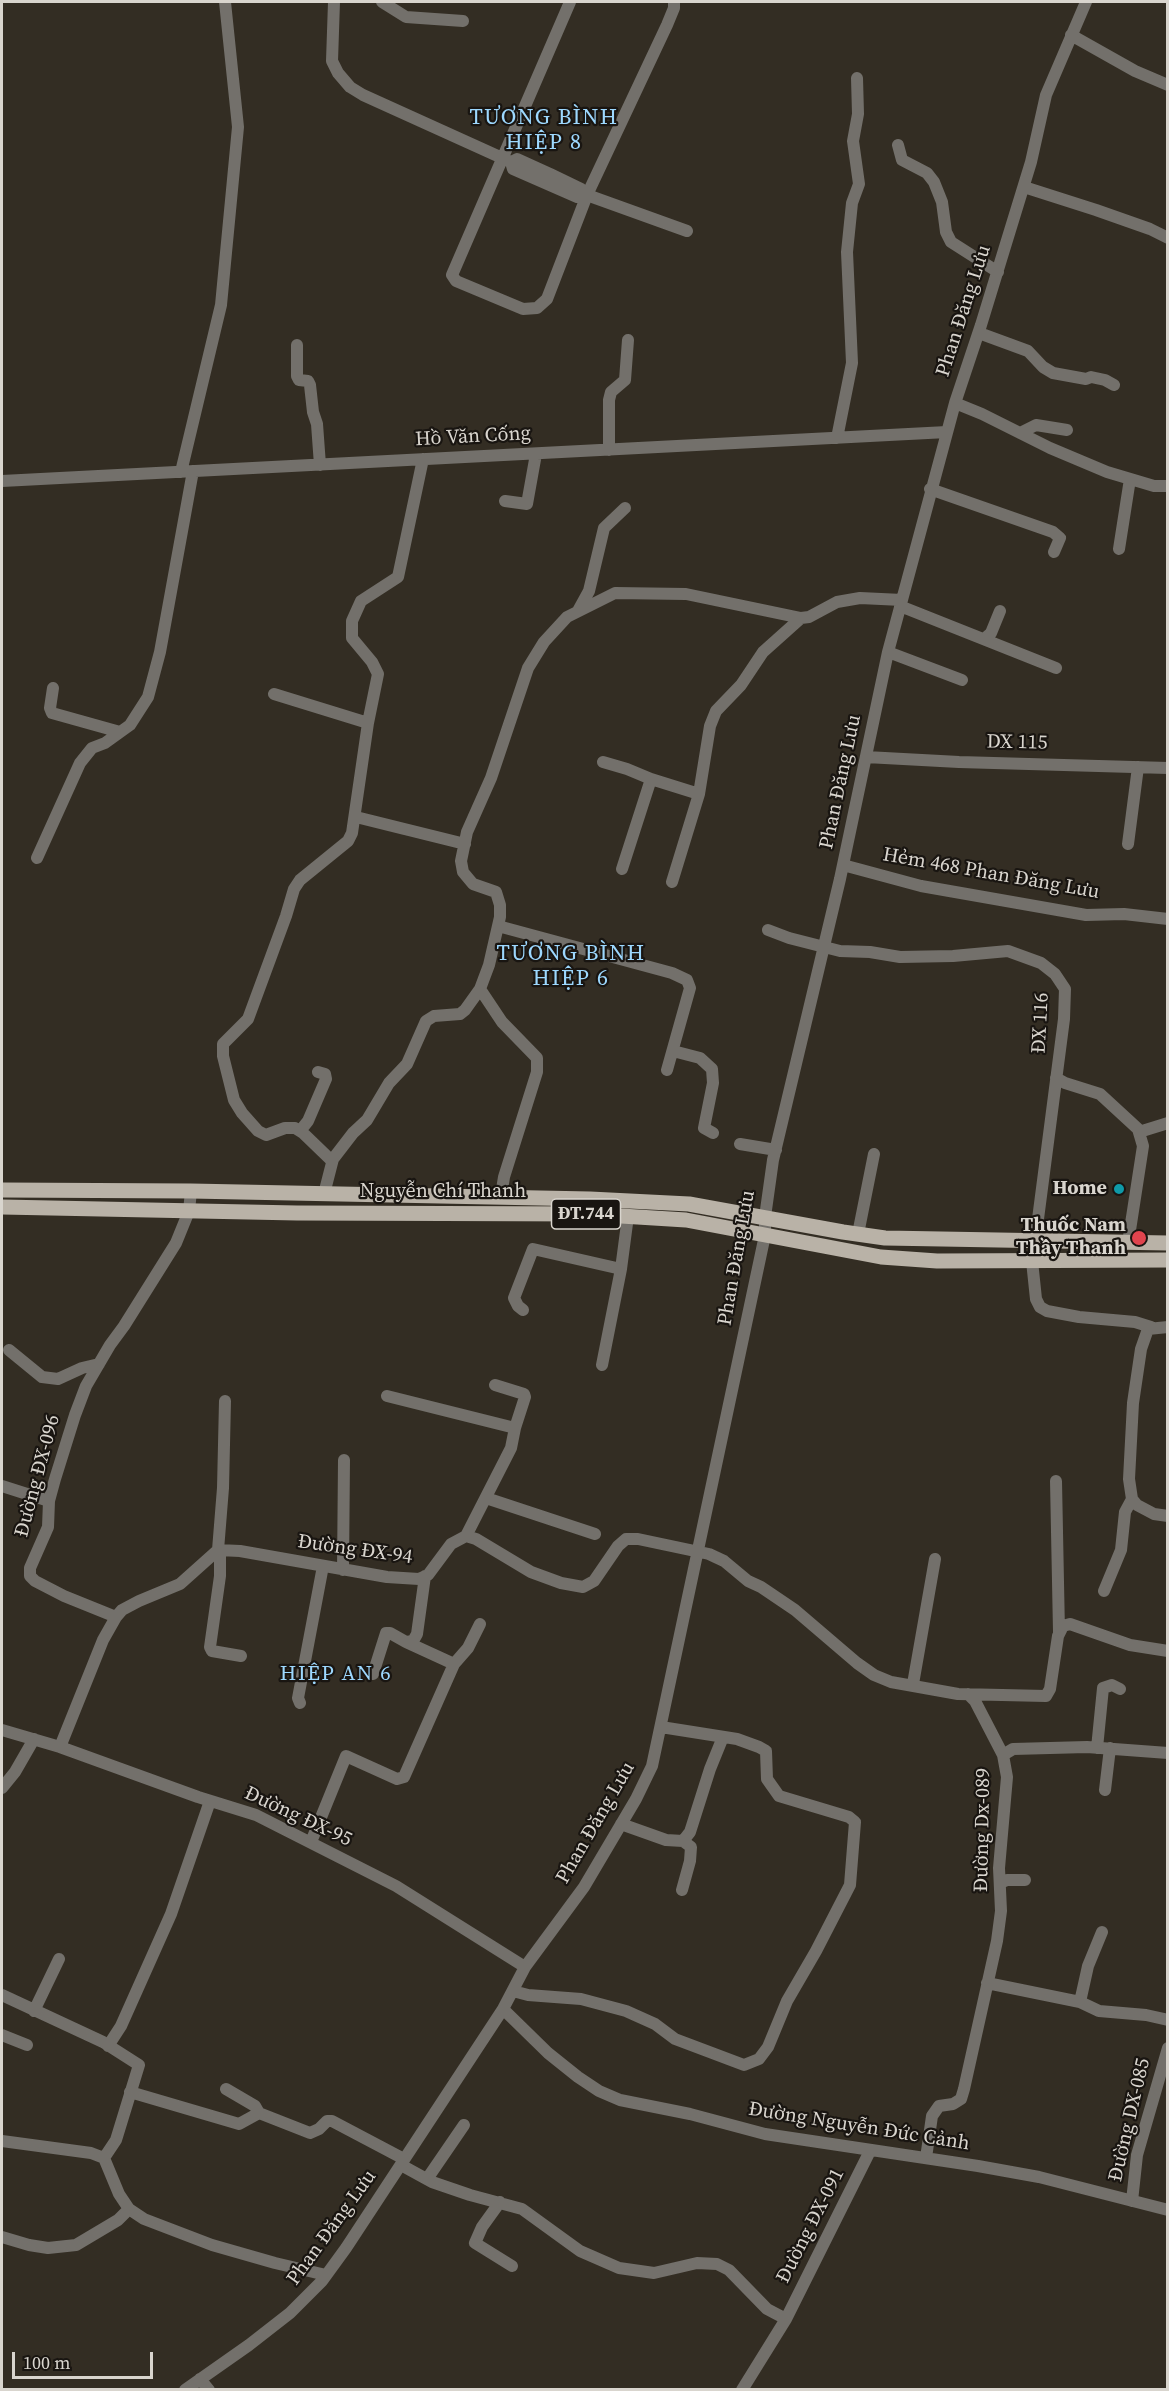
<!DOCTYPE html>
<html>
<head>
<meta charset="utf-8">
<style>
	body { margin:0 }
	#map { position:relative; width:1169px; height:2391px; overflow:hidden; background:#332d23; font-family:"Source Serif 4",serif }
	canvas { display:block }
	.frame { position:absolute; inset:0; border:3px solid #d9d5ce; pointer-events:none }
	.scale { position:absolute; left:12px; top:2352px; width:141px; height:27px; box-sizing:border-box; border:3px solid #d9d5ce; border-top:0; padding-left:8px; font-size:18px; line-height:21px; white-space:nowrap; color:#d9d5ce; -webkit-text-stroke:4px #191511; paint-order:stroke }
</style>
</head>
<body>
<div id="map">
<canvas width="1169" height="2391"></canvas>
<div class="frame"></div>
<div class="scale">100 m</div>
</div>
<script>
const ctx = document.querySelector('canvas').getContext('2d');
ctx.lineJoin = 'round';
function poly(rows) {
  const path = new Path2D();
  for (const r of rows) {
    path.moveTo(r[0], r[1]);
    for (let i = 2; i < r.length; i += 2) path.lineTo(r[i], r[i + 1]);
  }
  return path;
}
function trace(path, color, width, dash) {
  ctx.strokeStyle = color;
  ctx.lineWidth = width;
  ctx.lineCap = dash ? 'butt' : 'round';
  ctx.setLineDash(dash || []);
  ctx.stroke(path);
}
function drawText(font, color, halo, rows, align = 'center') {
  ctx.font = font + ' "Source Serif 4",serif';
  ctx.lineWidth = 4.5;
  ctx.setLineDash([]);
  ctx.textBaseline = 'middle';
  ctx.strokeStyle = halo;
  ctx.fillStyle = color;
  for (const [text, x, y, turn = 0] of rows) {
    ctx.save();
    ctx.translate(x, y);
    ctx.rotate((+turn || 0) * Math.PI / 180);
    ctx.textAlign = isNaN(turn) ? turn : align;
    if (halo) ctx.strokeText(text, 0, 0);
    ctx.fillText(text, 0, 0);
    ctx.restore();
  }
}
const minor = poly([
	[334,2,332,61,338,73,350,87,363,95,511,162,517,159,550,174,581,189,587,195,687,231],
	[382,2,406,17,463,21],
	[570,2,452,275,456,281,523,309,537,308,547,299,587,195,667,25,674,8,674,2],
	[1071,35,1135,71,1168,85],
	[898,145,902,160,927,173,934,182,942,202,946,232,951,242,998,272],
	[511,162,513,169,577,197,583,194],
	[1024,187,1096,210,1150,229,1168,238],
	[979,333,1028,351,1043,367,1053,373,1086,379,1091,377,1105,380,1114,385],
	[297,345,297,376,299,380,308,381,310,385,313,412,317,424,320,465],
	[955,403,982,414,1050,448,1107,472,1154,486,1168,486],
	[1020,433,1036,425,1067,430],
	[837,438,852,363,847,252,852,203,859,184,853,141,858,114,857,78],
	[609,450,609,400,611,392,625,380,628,340],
	[181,472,221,305,238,127,225,2],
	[2,481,947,432],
	[930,489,1053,532,1060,538,1054,552],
	[505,501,527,504,536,454],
	[1119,549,1130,479],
	[900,606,1056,668],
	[578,611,589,591,604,528,625,508],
	[984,639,991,633,1000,611],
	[888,652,962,680],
	[53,688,50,708,52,713,120,732],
	[274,694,368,723],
	[866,757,959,762,1168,768],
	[603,762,627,769,651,779],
	[356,817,465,844],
	[1128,844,1138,767],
	[37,858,80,763,92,748,105,743,130,725,148,697,160,652,193,471],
	[843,865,921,886,1086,915,1124,914,1168,919],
	[622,869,651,779,699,794],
	[672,882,699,794,710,726,716,711,741,685,763,652,801,618,809,617,837,602,860,598,902,600],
	[498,926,672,973,687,980,690,988,667,1070],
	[768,930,789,938,840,951,870,952,900,957,953,956,1008,951,1041,963,1055,974,1065,989,1064,1019,1035,1242],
	[480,989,502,1022,537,1058,537,1072,504,1177,501,1196],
	[673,1051,700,1058,712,1069,713,1083,704,1128,713,1133],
	[1056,1078,1065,1083,1100,1094,1138,1129,1143,1146,1128,1243],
	[300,1131,308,1121,326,1079,325,1074,318,1072],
	[1139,1132,1168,1123],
	[740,1144,776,1150],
	[332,1161,303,1133,295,1128,285,1128,266,1135,258,1131,242,1113,234,1100,223,1056,223,1044,248,1019,286,916,294,889,300,880,348,841,352,833,368,723,378,674,372,662,352,638,352,621,361,601,398,577,423,459],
	[324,1194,333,1159,353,1133,367,1120,389,1083,407,1064,426,1021,434,1016,460,1014,465,1010,480,989,489,965,500,917,500,905,496,892,473,884,463,872,461,861,467,832,491,778,528,668,544,642,567,617,615,593,686,594,801,618],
	[858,1234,874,1154],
	[1032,1261,1036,1299,1040,1307,1047,1311,1079,1317,1135,1322,1151,1327],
	[523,1310,518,1306,514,1298,533,1249,621,1269],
	[1168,1327,1148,1329,1141,1349,1133,1403,1129,1479,1132,1499,1137,1505,1154,1514,1168,1516],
	[9,1350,42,1377,58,1379,82,1368,99,1364],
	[602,1365,621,1269,628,1216],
	[495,1385,524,1394,525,1397,515,1428],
	[387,1396,515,1428,511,1448,466,1536],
	[1056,1481,1059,1632],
	[2,1486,49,1501],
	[486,1498,595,1534],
	[218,1550,223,1488,225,1401],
	[220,1550,220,1576,210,1647,212,1651,241,1656],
	[343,1570,344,1460],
	[1104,1591,1121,1550,1125,1512,1132,1499],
	[116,1617,64,1596,35,1581,30,1576,30,1568,48,1527,49,1501,55,1479,75,1415,86,1386,110,1345,124,1326,176,1243,189,1211,191,1191],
	[406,1642,454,1664,468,1648,480,1624],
	[373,1674,386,1633,390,1633,406,1642,413,1641,417,1634,425,1576],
	[913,1684,935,1559],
	[300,1703,298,1698,323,1566],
	[2,1730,60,1747,198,1797,256,1815,396,1886,525,1967],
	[60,1747,103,1640,116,1617,122,1610,139,1601,180,1584,218,1550,240,1551,387,1577,419,1579,428,1575,451,1544,466,1536,476,1539,531,1572,561,1583,583,1587,594,1581,618,1546,626,1539,638,1539,709,1554,724,1561,748,1581,761,1587,795,1610,857,1663,874,1675,891,1682,958,1694,1046,1696,1050,1689,1058,1636,1063,1626,1070,1624,1130,1645,1168,1651],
	[1097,1748,1103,1688,1112,1685,1120,1689],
	[1003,1755,1013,1749,1087,1747,1168,1753],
	[2,1788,15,1772,34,1739],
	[1105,1790,1110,1748],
	[621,1824,666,1840,683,1841,691,1847,690,1861,682,1890],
	[683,1841,690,1832,710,1769,723,1737],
	[311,1842,346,1756,397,1779,404,1777,454,1664],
	[1000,1883,1007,1880,1025,1880],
	[987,1983,1080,2002,1099,2011,1146,2015,1168,2020],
	[513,1991,528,1995,581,1999,626,2011,655,2024,675,2039,744,2065,759,2059,768,2047,787,2001,816,1951,850,1885,855,1822,849,1817,779,1796,767,1779,766,1751,759,1747,737,1739,661,1727],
	[2,1995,103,2042,139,2065,116,2140,104,2158],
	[1080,2002,1088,1966,1102,1932],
	[503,2009,548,2053,578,2077,599,2091,620,2100,690,2114,765,2134,978,2166,1039,2177,1168,2210],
	[34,2011,59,1959],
	[2,2035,27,2045],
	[108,2046,121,2026,171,1914,210,1801],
	[226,2089,255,2106,259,2113],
	[130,2092,239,2124,259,2113,310,2133,319,2129,327,2121,332,2121,404,2159],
	[2,2141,91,2153,104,2158,119,2194,129,2209,144,2219,212,2245,275,2263,326,2275],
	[926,2158,932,2116,939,2106,953,2104,961,2099,964,2089,997,1941,1001,1911,999,1868,1007,1777,1003,1755,975,1701,968,1694],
	[401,2165,432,2182,470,2195,522,2209,580,2251,619,2268,654,2273,697,2263,717,2264,729,2270,767,2309,786,2319],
	[427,2179,464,2125],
	[1132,2201,1137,2155,1168,2048],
	[500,2202,482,2227,475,2243,512,2266],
	[2,2237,29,2245,48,2248,76,2245,118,2220,129,2209],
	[200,2379,209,2390],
	[185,2390,249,2345,290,2313,322,2281,346,2248,503,2009,525,1967,584,1887,636,1799,652,1766,765,1235,765,1217,773,1160,840,879,888,652,955,403,981,325,1031,162,1046,95,1086,2],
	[742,2390,786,2319,870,2151]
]);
const major = poly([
	[2,1190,191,1191,590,1199,689,1204,843,1232,885,1238,1168,1243],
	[2,1207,297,1213,589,1214,686,1220,881,1257,937,1261,1168,1260]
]);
const markers = [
	[1119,1189,6,"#0f9aa8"],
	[1139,1238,8,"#e0444e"]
];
const shields = [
	[586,1214,69]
];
const shieldNames = [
	["ĐT.744",586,1214]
];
const streetNames = [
	["Phan Đăng Lưu",964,311,-72],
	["Hồ Văn Cống",473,437,-3],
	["DX 115",1017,743,1],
	["Phan Đăng Lưu",841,782,-78],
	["Hẻm 468 Phan Đăng Lưu",991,874,10],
	["ĐX 116",1041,1023,-87],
	["Nguyễn Chí Thanh",443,1192],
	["Phan Đăng Lưu",737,1258,-80],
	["Đường ĐX-096",38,1476,-75],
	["Đường ĐX-94",355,1550,8],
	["Đường ĐX-95",298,1817,25],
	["Phan Đăng Lưu",596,1823,-60],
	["Đường Dx-089",983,1830,-89],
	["Đường DX-085",1130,2120,-77],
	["Đường Nguyễn Đức Cảnh",859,2127,9],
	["Đường ĐX-091",811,2226,-63],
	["Phan Đăng Lưu",332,2228,-54]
];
const poiNames = [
	["Home",1107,1189],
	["Thuốc Nam",1126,1226],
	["Thầy Thanh",1126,1249]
];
const neighbourhoodNames = [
	["HIỆP AN 6",336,1675]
];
const quarterNames = [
	["TƯƠNG BÌNH",544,118],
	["HIỆP 8",544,143],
	["TƯƠNG BÌNH",571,954],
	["HIỆP 6",571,979]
];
trace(minor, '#73706b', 12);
trace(major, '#b9b2a7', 15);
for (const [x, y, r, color] of markers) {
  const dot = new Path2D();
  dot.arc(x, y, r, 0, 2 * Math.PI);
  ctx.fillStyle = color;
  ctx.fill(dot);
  trace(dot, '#191511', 2);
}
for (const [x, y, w] of shields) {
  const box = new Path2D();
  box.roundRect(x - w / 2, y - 15, w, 30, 4.5);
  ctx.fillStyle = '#191511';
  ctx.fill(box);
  trace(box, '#d9d5ce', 1.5);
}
drawText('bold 18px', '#d9d5ce', null, shieldNames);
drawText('20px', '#d9d5ce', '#191511', streetNames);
drawText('bold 20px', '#d9d5ce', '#191511', poiNames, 'right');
ctx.letterSpacing = '1.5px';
drawText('21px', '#9dd8fe', '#191511', neighbourhoodNames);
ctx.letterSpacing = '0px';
ctx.letterSpacing = '1.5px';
drawText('22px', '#9dd8fe', '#191511', quarterNames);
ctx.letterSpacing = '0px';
</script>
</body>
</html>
